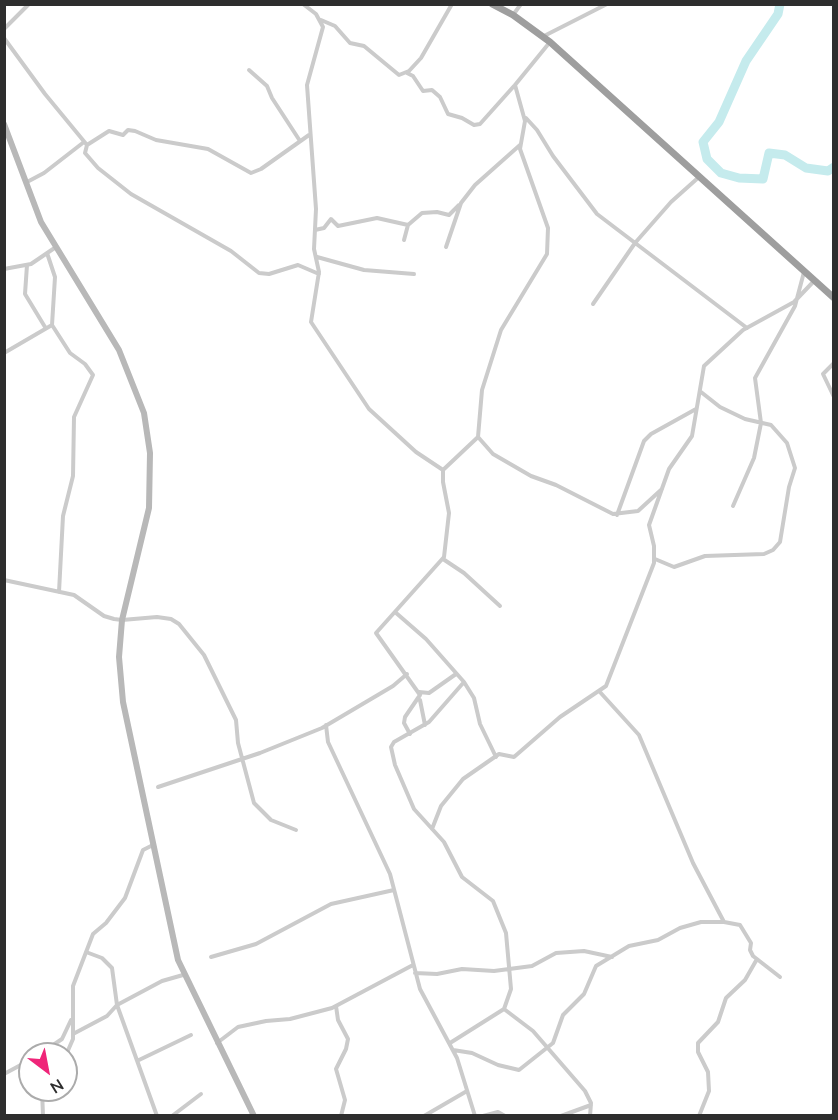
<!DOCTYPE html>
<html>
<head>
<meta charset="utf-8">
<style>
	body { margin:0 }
	#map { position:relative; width:838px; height:1120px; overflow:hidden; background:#fff; font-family:"Nunito Sans",sans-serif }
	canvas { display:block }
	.frame { position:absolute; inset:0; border:6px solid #2e2e2e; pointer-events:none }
	.north { position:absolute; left:18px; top:1042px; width:60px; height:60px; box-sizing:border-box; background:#fff; border:2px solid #ababab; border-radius:50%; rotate:148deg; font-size:16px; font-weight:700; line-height:24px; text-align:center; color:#2e2e2e }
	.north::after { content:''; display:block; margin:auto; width:21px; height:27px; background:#ef2579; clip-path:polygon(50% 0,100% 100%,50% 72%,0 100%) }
</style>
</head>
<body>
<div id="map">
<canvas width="838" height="1120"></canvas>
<div class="frame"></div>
<div class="north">N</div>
</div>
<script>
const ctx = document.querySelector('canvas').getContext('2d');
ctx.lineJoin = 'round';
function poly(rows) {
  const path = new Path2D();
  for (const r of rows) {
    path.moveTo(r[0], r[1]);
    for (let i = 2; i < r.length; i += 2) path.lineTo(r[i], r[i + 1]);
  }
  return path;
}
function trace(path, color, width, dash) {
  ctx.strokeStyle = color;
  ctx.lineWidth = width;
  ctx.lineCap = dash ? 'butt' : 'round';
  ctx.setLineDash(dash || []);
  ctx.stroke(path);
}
const river = poly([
	[780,4,778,14,746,61,719,122,703,142,707,159,721,173,739,178,763,179,769,153,785,155,806,168,828,171,834,167]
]);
const minor = poly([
	[303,4,316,14,323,27,307,85,316,209,314,249,319,272,311,322,369,409,416,452,443,470],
	[513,15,521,4],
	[321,20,335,26,350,43,364,46,399,75,409,71,421,58,452,4],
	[4,29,29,4],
	[544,36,607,4],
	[4,38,45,94,87,145,85,153,98,168,131,194,231,251,259,273,269,274,298,265,319,274],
	[249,70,267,86,272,98,300,141],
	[407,73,413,76,423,91,432,90,440,97,448,114,462,118,474,125,480,124,514,86],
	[526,118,537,130,553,156,597,214,747,328],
	[87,145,109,131,123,135,128,130,135,131,156,140,208,149,251,173,261,169,309,135],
	[27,182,44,173,84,142],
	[315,230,324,228,331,219,338,226,377,218,408,225],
	[404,240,408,225,422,213,437,212,449,215,459,205],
	[446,247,461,203,475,185,520,145],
	[47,253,55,277,52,325,70,353,85,364,93,375,74,417,73,476,63,516,59,592],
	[317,257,364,270,414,274],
	[27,265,25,294,45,327],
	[4,269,31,264,56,247],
	[593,304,635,243,671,202,699,177],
	[4,353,52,325],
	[834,363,823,374,834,397],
	[478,437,493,454,531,476,556,485,613,514,638,511,662,489],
	[733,506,754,458,761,423,755,378,795,306,804,272],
	[617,515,644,441,651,434,696,409],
	[443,559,464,573,500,606],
	[655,559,674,567,705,556,764,554,773,550,780,542,789,487,795,468,787,443,771,425,745,419,720,407,701,392],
	[4,580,74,595,104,616,114,619,122,620,157,617,171,619,179,624,204,655,236,720,238,743,254,803,271,820,296,830],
	[395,612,426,639,464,682,474,698,480,724,496,757],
	[419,692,429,693,456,674],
	[420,700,425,725],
	[326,725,328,742,390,874,420,989,457,1058,475,1116],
	[410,734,404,723,405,717,420,695,376,633,444,557,449,513,443,482,443,470,478,437,482,390,501,330,547,254,548,228,520,149,525,121,515,85,550,42],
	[158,787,260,753,322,728,393,686,407,674],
	[432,829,441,806,463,779,499,754,514,757,560,717,606,686,654,563,654,546,649,525,669,469,692,436,704,366,743,330,794,302,814,281],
	[724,922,740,925,751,943,750,950,753,956,780,977],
	[86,952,102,958,112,968,117,1005,157,1116],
	[211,957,256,944,331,904,394,890],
	[415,973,437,974,462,969,494,971,532,966,556,953,584,951,612,957],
	[336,1006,338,1020,348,1039,346,1049,336,1069,345,1100,341,1116],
	[504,1009,533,1031,585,1091,591,1103,590,1116],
	[73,1034,107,1016,117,1005,162,981,183,975],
	[217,1043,238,1027,266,1021,290,1019,332,1008,413,965],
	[450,1043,504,1009,511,989,506,933,493,901,462,877,444,842,414,809,395,765,391,747,394,742,429,722,464,682],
	[453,1050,472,1053,498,1065,519,1070,553,1043,563,1015,584,994,596,966,629,946,658,940,680,928,701,922,724,922,693,863,639,735,599,691],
	[40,1054,62,1039,71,1020],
	[66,1055,73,1039,73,986,93,934,106,923,125,898,143,850,153,845],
	[139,1060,191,1035],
	[4,1074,30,1060],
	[42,1090,43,1116],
	[172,1116,201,1094],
	[424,1116,467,1091],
	[483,1116,498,1112,505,1116],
	[561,1116,591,1105],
	[699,1116,709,1091,708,1072,698,1052,698,1043,718,1022,726,998,745,980,757,959],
	[831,1116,834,1114]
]);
const secondary = poly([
	[4,124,41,222,119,350,144,413,150,453,149,508,122,620,119,657,123,702,178,960,254,1116]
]);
const trunk = poly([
	[492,4,513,15,550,42,834,298]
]);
trace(river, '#c5ebed', 9);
trace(minor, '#cbcbcb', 4);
trace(secondary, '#b8b8b8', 6);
trace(trunk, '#9e9e9e', 7);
</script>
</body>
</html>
